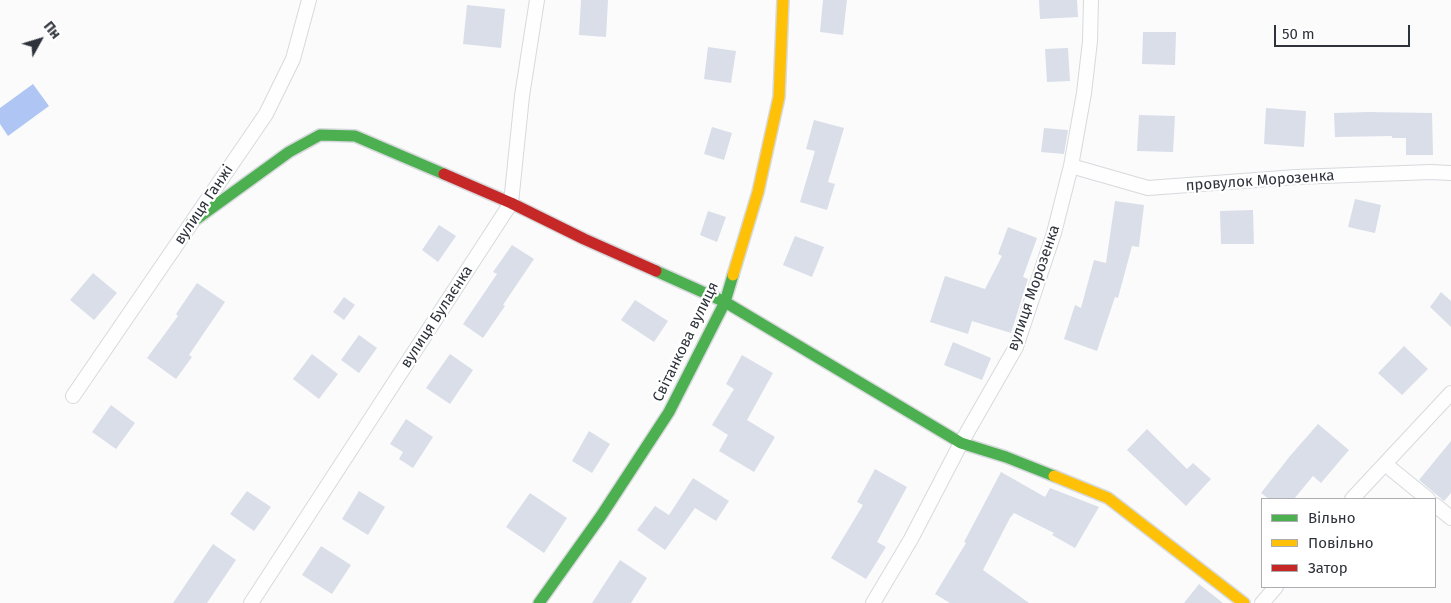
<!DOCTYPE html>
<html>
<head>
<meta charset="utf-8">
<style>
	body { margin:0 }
	#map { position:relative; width:1451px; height:603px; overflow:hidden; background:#fbfbfb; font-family:"Fira Sans",sans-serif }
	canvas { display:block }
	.legend { position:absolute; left:1261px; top:498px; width:175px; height:90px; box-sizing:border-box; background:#fff; border:1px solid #abadb1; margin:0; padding:6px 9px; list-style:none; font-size:15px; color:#2e323b }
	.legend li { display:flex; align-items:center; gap:10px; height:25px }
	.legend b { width:25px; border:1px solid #abadb1 }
	.north { position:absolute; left:15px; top:15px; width:50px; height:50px; -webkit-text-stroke:4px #fff; paint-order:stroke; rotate:51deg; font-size:14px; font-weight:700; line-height:20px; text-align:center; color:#2e323b }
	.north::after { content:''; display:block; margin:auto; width:18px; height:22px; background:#2e323b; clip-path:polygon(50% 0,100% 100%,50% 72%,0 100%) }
	.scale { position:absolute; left:1274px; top:25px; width:136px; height:22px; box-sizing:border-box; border:2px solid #2e323b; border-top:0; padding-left:6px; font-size:15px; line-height:18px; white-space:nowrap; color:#2e323b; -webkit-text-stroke:4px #fff; paint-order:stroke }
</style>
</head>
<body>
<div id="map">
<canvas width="1451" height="603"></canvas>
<ul class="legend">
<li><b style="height:6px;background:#4caf50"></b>Вільно</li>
<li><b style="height:6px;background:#ffc107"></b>Повільно</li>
<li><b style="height:6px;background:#c62828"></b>Затор</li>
</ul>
<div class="north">Пн</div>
<div class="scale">50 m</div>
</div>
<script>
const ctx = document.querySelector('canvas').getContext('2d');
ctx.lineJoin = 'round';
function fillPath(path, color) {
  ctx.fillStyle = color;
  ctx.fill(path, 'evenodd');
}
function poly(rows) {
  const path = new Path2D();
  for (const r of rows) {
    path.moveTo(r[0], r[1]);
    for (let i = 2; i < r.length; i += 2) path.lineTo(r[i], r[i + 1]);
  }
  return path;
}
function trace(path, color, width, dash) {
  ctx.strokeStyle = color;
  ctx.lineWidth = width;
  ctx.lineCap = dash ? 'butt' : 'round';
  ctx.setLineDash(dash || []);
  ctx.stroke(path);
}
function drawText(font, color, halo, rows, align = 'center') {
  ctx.font = font + ' "Fira Sans",sans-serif';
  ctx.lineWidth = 4.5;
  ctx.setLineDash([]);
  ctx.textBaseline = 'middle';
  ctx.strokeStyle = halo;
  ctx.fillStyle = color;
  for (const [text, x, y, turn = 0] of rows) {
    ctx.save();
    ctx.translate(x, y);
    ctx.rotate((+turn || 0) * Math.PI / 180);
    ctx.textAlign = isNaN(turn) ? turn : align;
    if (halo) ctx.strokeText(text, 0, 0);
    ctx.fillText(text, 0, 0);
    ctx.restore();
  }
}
const water = poly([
	[33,84,49,106,8,136,0,124,0,108]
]);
const building = poly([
	[581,0,608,0,606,37,579,35],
	[823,0,847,0,843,35,820,32],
	[1039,0,1077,0,1078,17,1040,19],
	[467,5,505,9,501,48,463,44],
	[1143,32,1176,32,1175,65,1142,64],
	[708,47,736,51,731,83,704,79],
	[1068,48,1070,81,1047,82,1045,49],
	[1266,108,1306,111,1304,147,1264,144],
	[1369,112,1432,113,1433,155,1406,155,1406,138,1392,138,1392,136,1335,137,1334,113],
	[1139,115,1175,116,1173,152,1137,151],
	[814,120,844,128,828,182,835,184,827,210,800,202,815,151,806,149],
	[712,127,732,133,724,160,704,154],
	[1044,128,1068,130,1064,154,1041,152],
	[1355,199,1381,205,1375,233,1348,227],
	[1115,201,1144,205,1139,247,1132,246,1118,298,1115,297,1097,351,1064,339,1075,305,1081,308,1094,260,1106,263],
	[1253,210,1254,244,1221,244,1220,211],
	[708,211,726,217,717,242,700,235],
	[439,225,456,236,438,262,422,250],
	[1008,227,1037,238,1023,277,1028,279,1011,333,972,321,968,334,930,322,945,276,985,289,1002,256,998,254],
	[795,236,824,247,812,277,783,265],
	[512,245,534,259,503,305,505,306,483,338,463,324,497,274,493,272],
	[93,273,117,293,94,320,70,300],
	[197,283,225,302,189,355,192,357,176,379,147,358,178,316,176,314],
	[1441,292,1451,301,1451,327,1430,307],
	[344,297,355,305,344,320,333,312],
	[635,300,668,321,654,342,621,320],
	[359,335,377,348,359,373,341,360],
	[953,342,991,358,982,380,944,365],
	[1404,346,1428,369,1402,395,1378,373],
	[312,354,338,374,319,399,293,379],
	[450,354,473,370,450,404,426,388],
	[742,355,773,373,747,420,775,437,754,472,719,451,728,435,712,425,734,389,726,384],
	[111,405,135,423,116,449,92,432],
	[406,419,433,437,413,468,399,459,403,452,390,444],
	[1318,424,1349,450,1321,483,1313,476,1294,499,1269,499,1261,493,1290,456],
	[1147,429,1187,469,1193,463,1211,479,1186,506,1127,450],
	[589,431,610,444,592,473,572,461],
	[1451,441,1451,493,1444,501,1419,480],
	[875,469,907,487,877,542,886,547,866,579,831,558,863,505,857,502],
	[1001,472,1045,497,1050,488,1099,507,1075,548,1052,535,1054,533,1014,513,1010,518,983,570,1029,603,950,603,935,594,966,543,964,542],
	[693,478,729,501,716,521,695,508,665,550,637,530,655,506,669,515],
	[247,491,271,507,254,531,230,514],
	[359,491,385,507,368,535,342,519],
	[530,493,567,518,544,553,506,527],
	[213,544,236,560,207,603,173,603],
	[321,546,351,565,332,594,302,575],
	[620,560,647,578,631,603,592,603],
	[1199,584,1223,603,1184,603]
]);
const street = poly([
	[1071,166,1148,188,1296,177,1431,172,1451,173],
	[73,396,266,114,293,59,309,0],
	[1385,464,1428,499],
	[1352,499,1451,393],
	[1435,505,1451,518],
	[251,603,511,203,522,96,537,0],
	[873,603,911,539,961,443,1016,347,1054,233,1071,166,1084,93,1090,41,1091,0],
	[1262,603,1276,587]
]);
const fast = poly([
	[191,223,289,152,320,135,355,136,444,174],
	[656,271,725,302,961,443,1006,457,1054,476],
	[539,603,601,516,669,412,725,302,733,275]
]);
const slow = poly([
	[733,275,758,192,779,97,783,0],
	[1054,476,1108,498,1244,603]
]);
const jam = poly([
	[444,174,511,203,584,239,656,271]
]);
const streetNames = [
	["провулок Морозенка",1260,181,-4],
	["вулиця Ганжі",204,205,-56],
	["вулиця Морозенка",1034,288,-71],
	["вулиця Булаєнка",437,317,-57],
	["Світанкова вулиця",686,342,-64]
];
fillPath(water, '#afc5f3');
fillPath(building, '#d9dee9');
trace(street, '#d7d9dd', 16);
trace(fast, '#d7d9dd', 14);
trace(slow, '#d7d9dd', 14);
trace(jam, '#d7d9dd', 14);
trace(street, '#fefefe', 14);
trace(fast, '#4caf50', 11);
trace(slow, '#ffc107', 11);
trace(jam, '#c62828', 11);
drawText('15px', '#2e323b', '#fff', streetNames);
</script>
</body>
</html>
